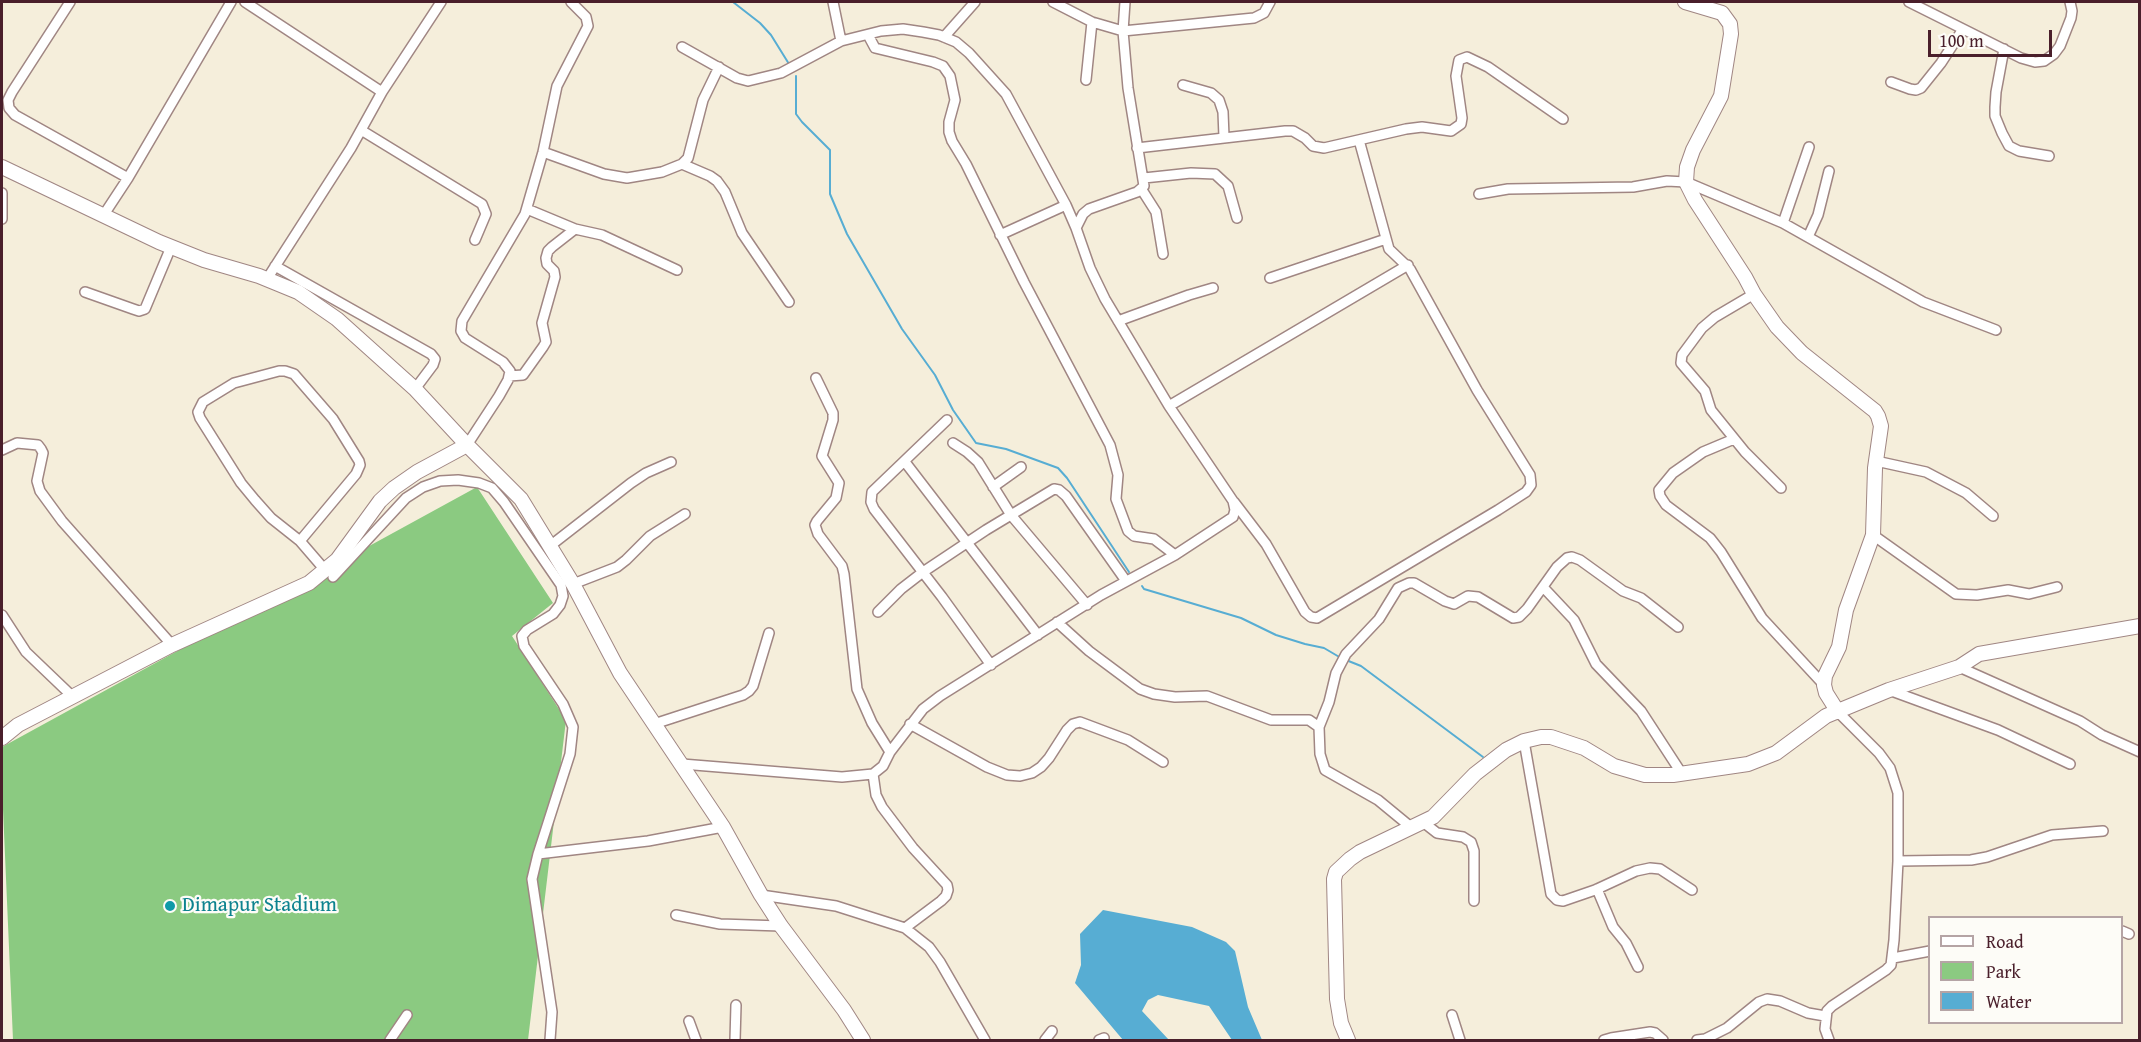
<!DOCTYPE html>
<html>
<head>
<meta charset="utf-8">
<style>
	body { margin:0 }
	#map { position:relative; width:2141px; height:1042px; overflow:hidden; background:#f5eedb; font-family:"Gentium Book Plus",serif }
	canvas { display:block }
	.frame { position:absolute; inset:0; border:3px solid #4a1f2b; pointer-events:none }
	.legend { position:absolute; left:1928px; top:916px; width:195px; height:108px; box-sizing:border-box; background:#fdfcf7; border:2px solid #b5a4a5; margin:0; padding:8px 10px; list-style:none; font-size:18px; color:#4a1f2b }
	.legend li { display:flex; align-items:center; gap:12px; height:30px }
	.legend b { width:30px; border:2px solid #b5a4a5 }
	.scale { position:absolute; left:1928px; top:30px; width:124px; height:27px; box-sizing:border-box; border:3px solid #4a1f2b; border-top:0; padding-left:8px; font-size:18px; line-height:21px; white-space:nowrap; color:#4a1f2b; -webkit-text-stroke:4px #fdfcf7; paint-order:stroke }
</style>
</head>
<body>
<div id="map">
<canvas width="2141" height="1042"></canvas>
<div class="frame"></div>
<ul class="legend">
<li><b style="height:8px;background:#fff"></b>Road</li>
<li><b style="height:16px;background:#8bca81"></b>Park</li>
<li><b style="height:16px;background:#57add3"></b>Water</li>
</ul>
<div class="scale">100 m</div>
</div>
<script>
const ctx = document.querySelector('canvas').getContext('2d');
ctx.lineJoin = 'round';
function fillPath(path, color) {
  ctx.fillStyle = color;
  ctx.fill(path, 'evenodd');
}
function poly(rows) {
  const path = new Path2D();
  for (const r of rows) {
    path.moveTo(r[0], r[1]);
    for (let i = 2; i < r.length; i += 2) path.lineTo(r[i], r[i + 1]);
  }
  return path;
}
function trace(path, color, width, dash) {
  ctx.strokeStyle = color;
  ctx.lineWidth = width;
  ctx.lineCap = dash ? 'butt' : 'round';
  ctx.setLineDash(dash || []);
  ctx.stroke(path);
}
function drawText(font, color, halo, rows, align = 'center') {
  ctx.font = font + ' "Gentium Book Plus",serif';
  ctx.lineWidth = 4.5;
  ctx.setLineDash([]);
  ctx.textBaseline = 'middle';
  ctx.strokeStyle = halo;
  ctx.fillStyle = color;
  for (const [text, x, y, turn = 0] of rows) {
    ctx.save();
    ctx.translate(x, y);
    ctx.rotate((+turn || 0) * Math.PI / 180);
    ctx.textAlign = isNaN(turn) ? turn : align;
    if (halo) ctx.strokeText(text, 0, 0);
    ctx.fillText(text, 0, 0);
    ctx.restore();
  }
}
const green = poly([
	[477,487,553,603,512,636,566,720,528,1040,13,1040,2,786,2,747]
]);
const water = poly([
	[1103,910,1192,927,1226,942,1235,951,1248,1007,1262,1040,1232,1040,1209,1006,1158,995,1148,1000,1142,1011,1169,1040,1123,1040,1075,983,1081,965,1080,934]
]);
const stream = poly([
	[733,2,760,23,771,35,789,64],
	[796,76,796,114,802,122,830,150,830,194,847,234,902,329,935,375,953,410,976,443,1006,449,1058,468,1067,478,1129,572],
	[1142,586,1144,589,1241,618,1276,635,1305,644,1324,648,1341,658],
	[1346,660,1361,666,1483,757]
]);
const street = poly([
	[70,2,12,92,8,100,9,108,15,115,128,178],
	[245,2,382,92],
	[833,2,841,41],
	[1053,2,1092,22,1123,31,1254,18,1264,13,1270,2],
	[1909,2,2021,58,2035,62,2044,61,2054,54,2060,46,2071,18,2072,11,2070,2],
	[868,35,875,48,933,62,943,66,950,76,955,100,949,122,949,132,952,141,966,164,1024,282,1110,445,1118,475,1116,499,1128,531,1134,536,1154,539,1175,555],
	[944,37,975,2],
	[682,47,737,78,748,81,781,73,841,41,881,31,903,29,923,32,939,35,956,42,969,53,1006,94,1066,205,1076,228],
	[2004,49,1996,92,1995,107,1995,116,2002,133,2009,146,2019,151,2049,156],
	[1086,80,1092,22],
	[1891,82,1910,89,1916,90,1921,88,1941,63,1963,29],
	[1183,85,1211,93,1219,100,1223,112,1224,137],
	[361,130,482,204,486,214,475,240],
	[1137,148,1285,131,1293,131,1305,138,1313,146,1324,148,1406,129,1422,127,1451,131,1461,124,1462,118,1456,76,1459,60,1467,57,1488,67,1563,119],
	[543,152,604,174,627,178,662,172,682,164,688,158,703,100,719,67],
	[682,164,710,176,717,181,725,192,742,233,789,302],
	[1144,178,1191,173,1215,174,1228,186,1237,218],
	[1142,190,1156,212,1163,254],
	[2,193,2,219],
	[1479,194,1508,189,1633,187,1667,181,1686,182,1783,223,1923,302,1996,330],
	[103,216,128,178,231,2],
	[1783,223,1809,147],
	[575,229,602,235,677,270],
	[1000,235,1066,205],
	[1808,237,1818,215,1829,171],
	[275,266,431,354,435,359,433,365,415,389],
	[1270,278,1386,239],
	[267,279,351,148,382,92,441,2],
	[85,292,133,309,139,311,145,309,171,247],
	[1754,294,1715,317,1702,328,1682,355,1681,363,1705,391,1711,410,1745,452,1781,488],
	[1118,321,1189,295,1213,288],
	[509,376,523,375,543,347,546,342,542,323,555,277,554,271,547,264,546,258,548,251,552,247,575,229,527,209],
	[816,378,833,413,833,420,822,456,839,483,836,498,817,521,815,525,818,534,842,566,844,574,857,689,872,723,890,752],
	[1169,406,1408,265],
	[947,420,872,492,871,502,874,509,942,597,991,665],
	[1734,439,1703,452,1673,473,1659,490,1660,496,1666,505,1710,538,1721,552,1762,618,1824,685],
	[953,443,967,452,978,462,1011,515,1087,605],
	[467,445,499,396,508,380,510,371,503,362,465,338,461,331,462,321,525,214,543,152,557,86,588,26,586,17,571,2],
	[2,450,17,443,38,445,41,449,43,453,37,481,40,491,62,521,172,645],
	[1876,461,1926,472,1966,493,1993,516],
	[905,462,1038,635],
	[993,487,1021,467],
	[1234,502,1266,544,1305,612,1311,617,1317,618,1498,510,1526,492,1531,485,1530,475,1477,390,1410,269,1389,249,1359,140],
	[1873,535,1956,594,1977,595,2008,590,2029,594,2057,587],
	[300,541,356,474,360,465,359,461,333,419,294,374,285,371,279,371,234,383,203,402,198,412,200,418,241,483,255,500,271,518,300,541,325,570],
	[550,546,631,483,646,473,671,462],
	[333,577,406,498,423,487,440,481,458,480,479,483,492,488,504,502,561,585,563,596,560,605,553,614,527,630,522,636,524,646,563,704,573,727,570,754,538,854,532,879,552,1012,550,1040],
	[573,584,617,567,626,560,650,536,685,514],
	[1543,587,1574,620,1596,664,1641,711,1682,774],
	[878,612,901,589,923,572,986,530,1054,489,1059,490,1066,496,1126,581],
	[2,615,26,652,73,697],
	[1057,622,1089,651,1140,689,1154,694,1175,697,1207,696,1271,720,1309,720,1319,727],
	[1959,667,2080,721,2102,735,2140,752],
	[1889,690,1998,730,2070,764],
	[654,724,743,695,749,691,753,686,769,633],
	[910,724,987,767,1007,775,1020,776,1032,773,1041,767,1049,758,1067,730,1073,724,1080,722,1128,740,1163,762],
	[1524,741,1551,894,1557,900,1563,901,1595,890,1636,871,1650,868,1660,869,1692,890],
	[682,764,842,777,873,774,883,766,890,752,923,709,940,696,1101,595,1175,555,1233,517,1235,510,1233,501,1169,406,1105,299,1090,268,1076,228,1083,214,1089,209,1137,192,1144,186,1128,88,1123,31,1125,2],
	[873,774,876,795,882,807,913,848,947,885,948,890,946,896,941,901,905,928],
	[1423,822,1437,833,1463,837,1471,842,1474,851,1474,901],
	[1412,828,1378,800,1325,770,1320,754,1319,727,1329,702,1336,673,1346,654,1379,619,1398,588,1409,583,1414,583,1445,601,1454,604,1468,596,1478,597,1513,618,1519,617,1527,609,1557,567,1567,558,1572,557,1580,560,1623,591,1641,598,1678,627],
	[538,854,648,841,723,827],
	[1898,861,1971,860,1987,857,2052,835,2103,831],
	[1597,889,1613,927,1626,943,1638,967],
	[761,895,836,906,905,928,929,947,940,962,985,1040],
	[676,915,720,924,781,926],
	[2122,931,2129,934],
	[1893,958,1930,951],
	[1452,1015,1460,1040],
	[689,1021,696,1040],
	[390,1040,407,1015],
	[735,1040,736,1005],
	[1045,1040,1052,1031],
	[1099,1040,1104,1038],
	[1604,1040,1611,1038,1650,1032,1655,1033,1663,1040],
	[1697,1040,1705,1039,1727,1028,1759,1002,1767,999,1780,1001,1808,1013,1825,1016],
	[1829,1040,1825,1029,1827,1011,1832,1006,1886,970,1891,965,1894,940,1898,861,1898,793,1890,768,1879,753,1838,712]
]);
const secondary = poly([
	[1685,2,1722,13,1730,24,1731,34,1721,96,1693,150,1687,167,1686,182,1695,200,1745,277,1754,294,1777,327,1802,353,1875,411,1878,416,1881,426,1875,468,1873,535,1846,610,1839,647,1825,676,1824,685,1826,693,1838,712],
	[2,167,159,242,204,260,259,276,298,292,337,319,415,389,467,445,521,499,573,584,620,673,723,827,761,895,781,926,844,1010,863,1040],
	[2,738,18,725,172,645,309,583,337,560,380,501,394,488,417,472,467,445],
	[1348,1040,1341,1023,1337,999,1334,879,1336,872,1350,859,1360,852,1433,817,1475,774,1506,750,1524,741,1541,737,1551,737,1584,748,1614,766,1645,775,1673,775,1748,764,1776,753,1826,716,1889,690,1959,667,1979,654,2140,626]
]);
const markers = [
	[170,906,6,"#0f9aa8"]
];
const cultureNames = [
	["Dimapur Stadium",182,906]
];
fillPath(green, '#8bca81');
fillPath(water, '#57add3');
trace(stream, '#57add3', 2);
trace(street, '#a08683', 12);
trace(secondary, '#a08683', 16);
trace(street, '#fff', 9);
trace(secondary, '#fff', 14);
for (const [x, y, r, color] of markers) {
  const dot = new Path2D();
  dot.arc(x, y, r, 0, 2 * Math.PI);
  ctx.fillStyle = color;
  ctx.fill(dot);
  trace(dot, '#fdfcf7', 2);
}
drawText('21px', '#0d838f', '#fdfcf7', cultureNames, 'left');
</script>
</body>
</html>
